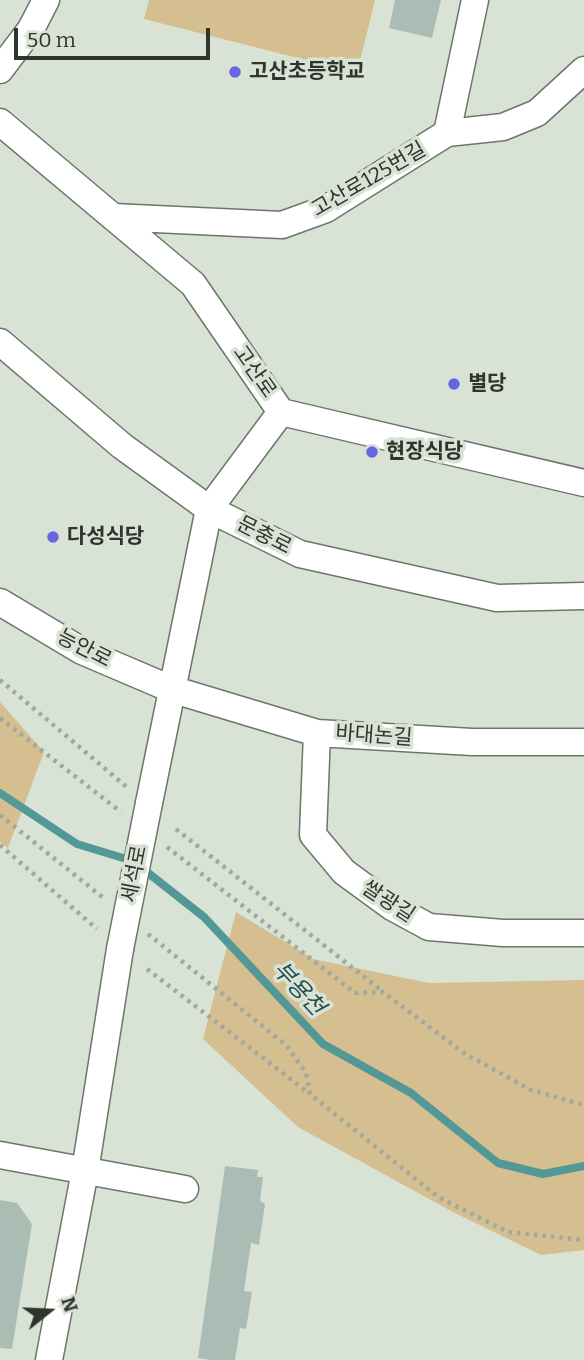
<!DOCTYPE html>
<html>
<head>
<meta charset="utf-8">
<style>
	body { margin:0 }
	#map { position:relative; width:584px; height:1360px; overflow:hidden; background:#d8e3d5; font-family:Bitter,serif }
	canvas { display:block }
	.north { position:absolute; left:14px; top:1276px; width:70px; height:70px; -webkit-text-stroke:5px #d8e3d5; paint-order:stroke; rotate:72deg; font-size:19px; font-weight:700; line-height:28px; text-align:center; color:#2f342e }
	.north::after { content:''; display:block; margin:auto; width:24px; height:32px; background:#2f342e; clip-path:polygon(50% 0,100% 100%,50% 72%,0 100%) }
	.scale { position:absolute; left:14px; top:28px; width:196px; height:32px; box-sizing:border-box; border:4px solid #2f342e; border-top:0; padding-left:9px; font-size:21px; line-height:24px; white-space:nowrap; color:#2f342e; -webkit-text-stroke:5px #d8e3d5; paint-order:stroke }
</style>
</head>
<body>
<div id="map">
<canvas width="584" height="1360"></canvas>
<div class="north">N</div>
<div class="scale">50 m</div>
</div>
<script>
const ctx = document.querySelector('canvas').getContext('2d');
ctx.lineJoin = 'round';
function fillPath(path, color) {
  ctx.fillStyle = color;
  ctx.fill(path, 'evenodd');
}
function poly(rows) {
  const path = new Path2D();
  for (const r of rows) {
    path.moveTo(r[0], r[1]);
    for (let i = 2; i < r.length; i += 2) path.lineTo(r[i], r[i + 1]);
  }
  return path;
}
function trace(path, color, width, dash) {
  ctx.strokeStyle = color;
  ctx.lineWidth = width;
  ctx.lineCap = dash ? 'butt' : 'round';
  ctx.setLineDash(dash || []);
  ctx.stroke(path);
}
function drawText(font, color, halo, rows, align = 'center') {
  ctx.font = font + ' Bitter,"Noto Sans KR",serif';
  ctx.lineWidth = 7;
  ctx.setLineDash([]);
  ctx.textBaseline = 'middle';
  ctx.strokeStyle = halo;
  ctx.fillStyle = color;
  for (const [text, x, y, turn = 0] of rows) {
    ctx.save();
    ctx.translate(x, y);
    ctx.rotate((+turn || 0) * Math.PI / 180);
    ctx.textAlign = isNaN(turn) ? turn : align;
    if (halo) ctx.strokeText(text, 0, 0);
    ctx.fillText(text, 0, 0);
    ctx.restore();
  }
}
const green = poly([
	[149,0,375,0,357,73,144,19],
	[0,702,44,752,8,848,0,842],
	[236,912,313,959,429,983,584,980,584,1250,541,1255,451,1211,298,1127,203,1039]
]);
const stream = poly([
	[0,793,77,844,133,861,204,917,323,1044,411,1093,498,1163,543,1174,584,1166]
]);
const building = poly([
	[395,0,441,0,432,38,389,28],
	[225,1166,258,1170,257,1177,263,1177,260,1201,265,1204,259,1245,251,1243,244,1291,252,1292,246,1329,240,1328,235,1360,210,1360,198,1358],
	[0,1200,17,1203,32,1224,12,1349,0,1348]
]);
const path = poly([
	[0,680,128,788],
	[0,718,121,812],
	[0,815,106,900],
	[176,829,382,991],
	[0,845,97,929],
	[167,847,355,993,383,992,464,1053,531,1090,584,1105],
	[148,934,286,1045,306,1073,310,1094,438,1197,508,1232,584,1240],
	[147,969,310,1094]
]);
const minor = poly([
	[0,70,31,29,46,0],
	[0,122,193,284,281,412,584,483],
	[447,133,503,127,537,113,584,70],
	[113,217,282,225,326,209,447,133,475,0],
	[0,342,122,446,209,509,300,554,497,598,584,596],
	[0,602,82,651,171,689,317,733,472,742,584,742],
	[317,733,313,835,344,872,392,907,429,927,503,933,584,933],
	[149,803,209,509,281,412],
	[0,1155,185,1189],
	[49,1360,85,1171,120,949]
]);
const minorBridge = poly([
	[120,949,149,803]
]);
const markers = [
	[235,72,7,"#6667e0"],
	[454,384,7,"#6667e0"],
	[372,452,7,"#6667e0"],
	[53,537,7,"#6667e0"]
];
const poiNames = [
	["고산초등학교",249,72],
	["별당",468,384],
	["현장식당",386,452],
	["다성식당",67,537]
];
const streetNames = [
	["고산로125번길",369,180,-30],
	["고산로",254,372,55],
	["문충로",264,536,27],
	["능안로",84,649,27],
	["바대논길",374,736,4],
	["세석로",135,874,-79],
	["쌀광길",388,902,33]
];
const waterNames = [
	["부용천",298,989,47]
];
fillPath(green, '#d5be8f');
trace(stream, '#519896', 8);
fillPath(building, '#abbcb5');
trace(minor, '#6c766a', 29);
trace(path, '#a0a99d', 4.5, [3.5, 5]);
trace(minor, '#fff', 26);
trace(minorBridge, '#6c766a', 29, []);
trace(minorBridge, '#fff', 26);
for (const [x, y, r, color] of markers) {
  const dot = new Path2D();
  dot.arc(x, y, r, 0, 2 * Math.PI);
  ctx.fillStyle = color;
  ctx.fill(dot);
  trace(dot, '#d8e3d5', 2.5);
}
drawText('bold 21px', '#2f342e', '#d8e3d5', poiNames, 'left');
drawText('21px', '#2f342e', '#d8e3d5', streetNames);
drawText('italic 23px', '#224f4f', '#d8e3d5', waterNames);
</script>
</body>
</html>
